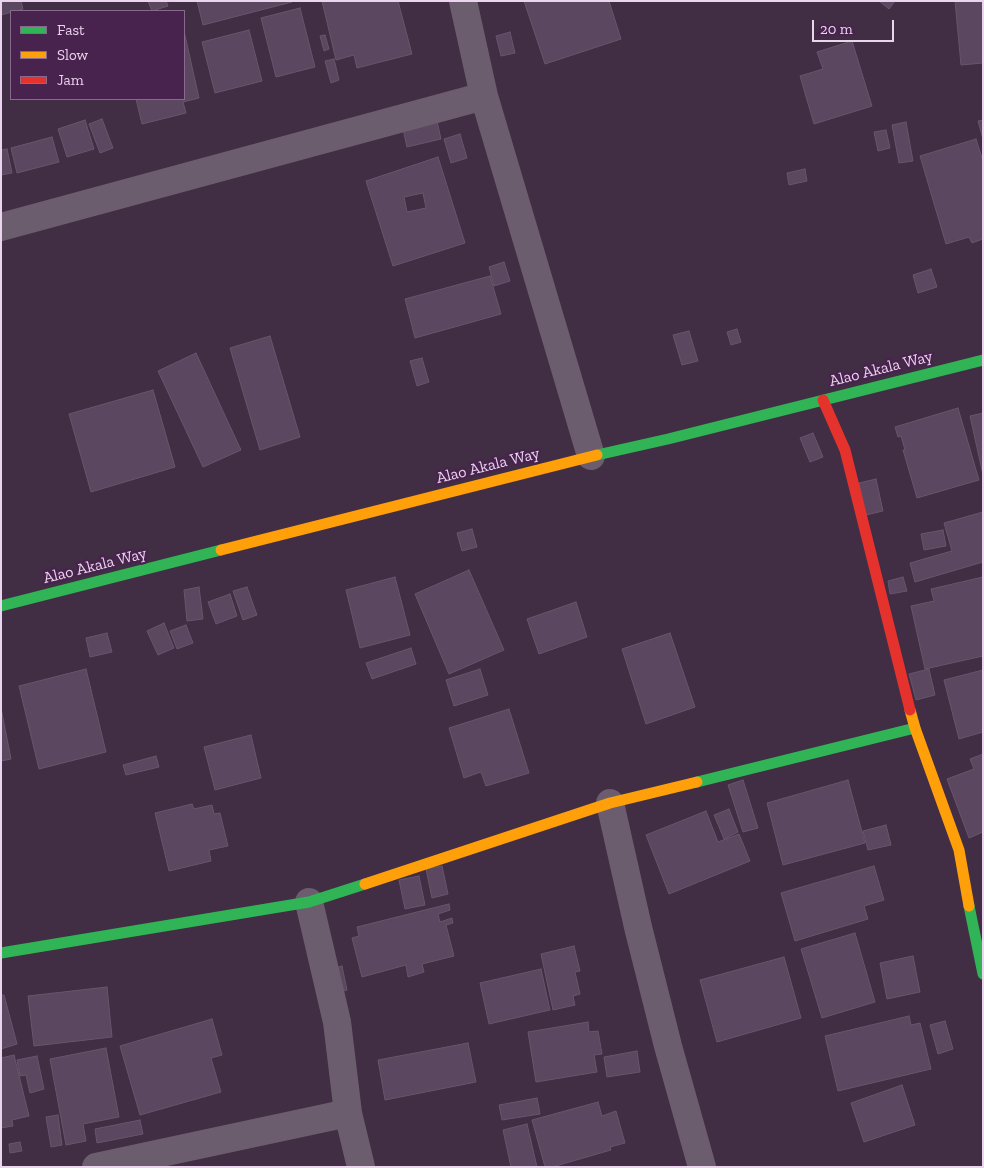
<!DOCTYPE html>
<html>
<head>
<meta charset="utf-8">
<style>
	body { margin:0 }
	#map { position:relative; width:984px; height:1168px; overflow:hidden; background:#412d44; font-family:"Zilla Slab",serif }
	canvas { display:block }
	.frame { position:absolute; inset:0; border:2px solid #ebd4ee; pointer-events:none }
	.legend { position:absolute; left:10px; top:10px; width:175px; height:90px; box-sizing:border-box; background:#48234e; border:1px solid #896a8e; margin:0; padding:6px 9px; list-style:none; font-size:15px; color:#ebd4ee }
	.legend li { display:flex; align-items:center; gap:10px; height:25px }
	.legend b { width:25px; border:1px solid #896a8e }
	.scale { position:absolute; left:812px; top:20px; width:82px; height:22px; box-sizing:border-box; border:2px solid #ebd4ee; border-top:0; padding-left:6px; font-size:15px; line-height:18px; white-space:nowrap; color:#ebd4ee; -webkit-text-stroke:4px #48234e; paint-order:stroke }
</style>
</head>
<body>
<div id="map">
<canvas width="984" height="1168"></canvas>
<div class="frame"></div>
<ul class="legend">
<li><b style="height:6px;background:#30b455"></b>Fast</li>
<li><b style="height:6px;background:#ff9f0a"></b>Slow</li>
<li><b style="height:6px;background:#e5322d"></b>Jam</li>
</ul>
<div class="scale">20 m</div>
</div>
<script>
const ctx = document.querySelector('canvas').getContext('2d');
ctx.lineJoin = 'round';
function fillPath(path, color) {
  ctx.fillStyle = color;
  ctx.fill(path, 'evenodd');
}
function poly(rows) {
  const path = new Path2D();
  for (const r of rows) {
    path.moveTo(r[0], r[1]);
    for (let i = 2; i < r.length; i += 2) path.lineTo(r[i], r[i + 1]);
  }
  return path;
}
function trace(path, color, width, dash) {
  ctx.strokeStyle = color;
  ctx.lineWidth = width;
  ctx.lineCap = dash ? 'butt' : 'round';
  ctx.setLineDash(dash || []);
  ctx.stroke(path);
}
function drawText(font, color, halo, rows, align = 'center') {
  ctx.font = font + ' "Zilla Slab",serif';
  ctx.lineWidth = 4.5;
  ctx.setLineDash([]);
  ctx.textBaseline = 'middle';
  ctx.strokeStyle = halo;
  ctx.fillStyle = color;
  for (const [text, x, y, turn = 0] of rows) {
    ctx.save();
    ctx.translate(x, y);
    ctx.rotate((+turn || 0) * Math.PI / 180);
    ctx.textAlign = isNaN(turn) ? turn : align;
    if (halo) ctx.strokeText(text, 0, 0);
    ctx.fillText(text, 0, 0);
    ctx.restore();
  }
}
const building = poly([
	[1,1,21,1,23,9,1,15,1,1],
	[148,1,166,1,168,6,152,11,148,1],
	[197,1,292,1,292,2,203,25,197,1],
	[322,1,398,1,412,54,357,68,354,55,336,60,322,1],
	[524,1,609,1,621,39,545,64,524,1],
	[879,1,895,1,889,9,879,1],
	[955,1,983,1,983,63,961,65,955,1],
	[300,8,315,67,276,77,261,18,300,8],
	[249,30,262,81,215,93,202,42,249,30],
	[184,31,199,98,183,102,186,113,142,124,136,99,184,99,184,31],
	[510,32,515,53,501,56,496,36,510,32],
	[325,35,329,49,324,51,320,36,325,35],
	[852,41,872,106,814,124,800,76,823,69,817,52,852,41],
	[334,59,339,80,331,83,325,61,334,59],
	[102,119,113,148,100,153,89,124,102,119],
	[85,120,94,149,67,157,58,129,85,120],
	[983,120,983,139,978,121,983,120],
	[437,121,441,139,407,147,403,129,437,121],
	[906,122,913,161,899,163,892,125,906,122],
	[886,130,890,148,878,151,874,132,886,130],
	[460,134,467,158,451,163,444,139,460,134],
	[52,137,59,162,17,173,11,148,52,137],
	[976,139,983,161,983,239,972,243,969,237,946,244,920,156,976,139],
	[7,149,12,173,1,175,1,150,7,149],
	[438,157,465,243,393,266,366,181,438,157],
	[423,193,426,208,407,212,404,197,423,193],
	[805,169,807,181,789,185,787,173,805,169],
	[504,262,510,281,494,286,489,267,504,262],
	[931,269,937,287,918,293,913,275,931,269],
	[490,276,501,314,415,338,405,299,490,276],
	[737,329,741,342,731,345,727,332,737,329],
	[689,331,698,361,682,365,673,335,689,331],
	[270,336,300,437,260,450,230,348,270,336],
	[196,353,241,450,203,467,158,371,196,353],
	[422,358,429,382,417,386,410,361,422,358],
	[153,390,175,467,91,492,69,414,153,390],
	[958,408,979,480,917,498,903,450,905,450,901,436,898,437,895,427,958,408],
	[983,413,983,475,970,416,983,413],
	[813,433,823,457,810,462,800,438,813,433],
	[876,479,883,511,866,515,859,483,876,479],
	[983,512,983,562,915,582,910,563,952,551,944,523,983,512],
	[472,529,477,547,462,551,457,533,472,529],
	[943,530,946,546,924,550,921,534,943,530],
	[469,570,504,650,449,674,415,594,469,570],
	[395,577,410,635,360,648,346,590,395,577],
	[903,577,907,591,890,594,888,581,903,577],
	[983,577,983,656,925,669,911,606,934,601,931,589,983,577],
	[199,587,203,619,187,621,184,590,199,587],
	[247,587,257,615,243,620,233,591,247,587],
	[230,594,237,616,216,624,208,602,230,594],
	[576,602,587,637,539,654,527,619,576,602],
	[164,623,174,648,158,655,147,631,164,623],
	[186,625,193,643,177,649,170,631,186,625],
	[107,633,112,652,90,657,86,638,107,633],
	[670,633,695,707,646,724,622,649,670,633],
	[411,648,416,664,372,679,366,663,411,648],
	[86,669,106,752,39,769,19,686,86,669],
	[480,669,488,695,454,706,446,680,480,669],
	[929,669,935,695,916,700,909,674,929,669],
	[983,670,983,732,959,739,944,680,983,670],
	[1,708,11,759,1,761,1,708],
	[509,709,529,773,486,786,481,772,464,778,449,728,509,709],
	[251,735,261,778,215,790,204,747,251,735],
	[983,754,983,832,969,838,947,779,974,769,970,759,983,754],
	[156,756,159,767,126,775,123,765,156,756],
	[743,780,758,828,743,832,728,785,743,780],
	[848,780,865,843,783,865,767,803,848,780],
	[192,804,194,809,212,805,214,814,220,813,228,846,209,850,211,861,169,871,155,813,192,804],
	[729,809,738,832,724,839,714,815,729,809],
	[706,811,718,842,739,834,750,861,669,894,646,835,706,811],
	[886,825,891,845,868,850,863,831,886,825],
	[442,866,448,894,432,898,426,869,442,866],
	[874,866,884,900,864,906,868,919,795,941,781,893,874,866],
	[419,876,425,905,405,909,399,880,419,876],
	[449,904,450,910,438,914,440,922,452,918,453,923,446,925,454,956,422,964,424,972,408,977,406,965,362,977,352,938,359,936,357,927,449,904],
	[855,933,875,1002,822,1018,801,949,855,933],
	[574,946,580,971,575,972,580,994,573,996,575,1005,553,1010,541,954,574,946],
	[913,956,920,992,887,999,880,963,913,956],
	[784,957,801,1018,717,1042,700,980,784,957],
	[342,966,347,990,334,993,328,970,342,966],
	[541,969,550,1010,489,1024,480,983,541,969],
	[107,987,112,1037,34,1046,28,996,107,987],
	[1,995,4,995,17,1044,1,1049,1,995],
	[909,1016,911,1025,920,1023,931,1069,838,1091,825,1036,909,1016],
	[212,1019,222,1055,211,1058,221,1092,140,1115,120,1046,212,1019],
	[945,1021,953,1049,938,1054,930,1025,945,1021],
	[588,1022,589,1032,598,1031,602,1054,594,1055,597,1072,536,1082,528,1032,588,1022],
	[468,1043,476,1082,385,1100,378,1060,468,1043],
	[106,1048,119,1117,83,1124,86,1141,66,1145,50,1059,106,1048],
	[637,1051,640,1072,607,1077,604,1057,637,1051],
	[14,1055,29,1116,12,1120,13,1126,1,1128,1,1058,14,1055],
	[37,1056,44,1089,30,1093,26,1075,20,1076,17,1060,37,1056],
	[902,1085,915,1125,864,1142,851,1103,902,1085],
	[537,1098,540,1114,502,1120,499,1105,537,1098],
	[598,1102,602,1116,616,1111,625,1143,610,1147,611,1150,552,1167,545,1167,532,1120,598,1102],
	[58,1115,62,1145,51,1147,46,1117,58,1115],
	[140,1120,143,1134,97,1143,95,1129,140,1120],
	[527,1124,537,1167,511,1167,503,1130,527,1124],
	[20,1142,22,1151,10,1153,9,1144,20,1142]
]);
const street = poly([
	[463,1,484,96,591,456],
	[1,227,484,96],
	[610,803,638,927,668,1046,702,1167],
	[309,902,337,1022,348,1113,361,1167],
	[96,1167,348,1113]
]);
const fast = poly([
	[597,455,668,439,983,360],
	[1,606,221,550],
	[697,782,915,728],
	[969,906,983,974],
	[1,953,309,902,365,884]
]);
const slow = poly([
	[221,550,597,455],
	[910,710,915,728,959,850,969,906],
	[365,884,610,803,697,782]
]);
const jam = poly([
	[823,400,845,450,910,710]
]);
const streetNames = [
	["Alao Akala Way",881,369,-14],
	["Alao Akala Way",488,466,-14],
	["Alao Akala Way",95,566,-14]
];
fillPath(building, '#5b475f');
trace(building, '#67566a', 1);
trace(street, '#6c5d6e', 28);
trace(fast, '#30b455', 11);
trace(slow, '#ff9f0a', 11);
trace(jam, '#e5322d', 11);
drawText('16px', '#ebd4ee', '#48234e', streetNames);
</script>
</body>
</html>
